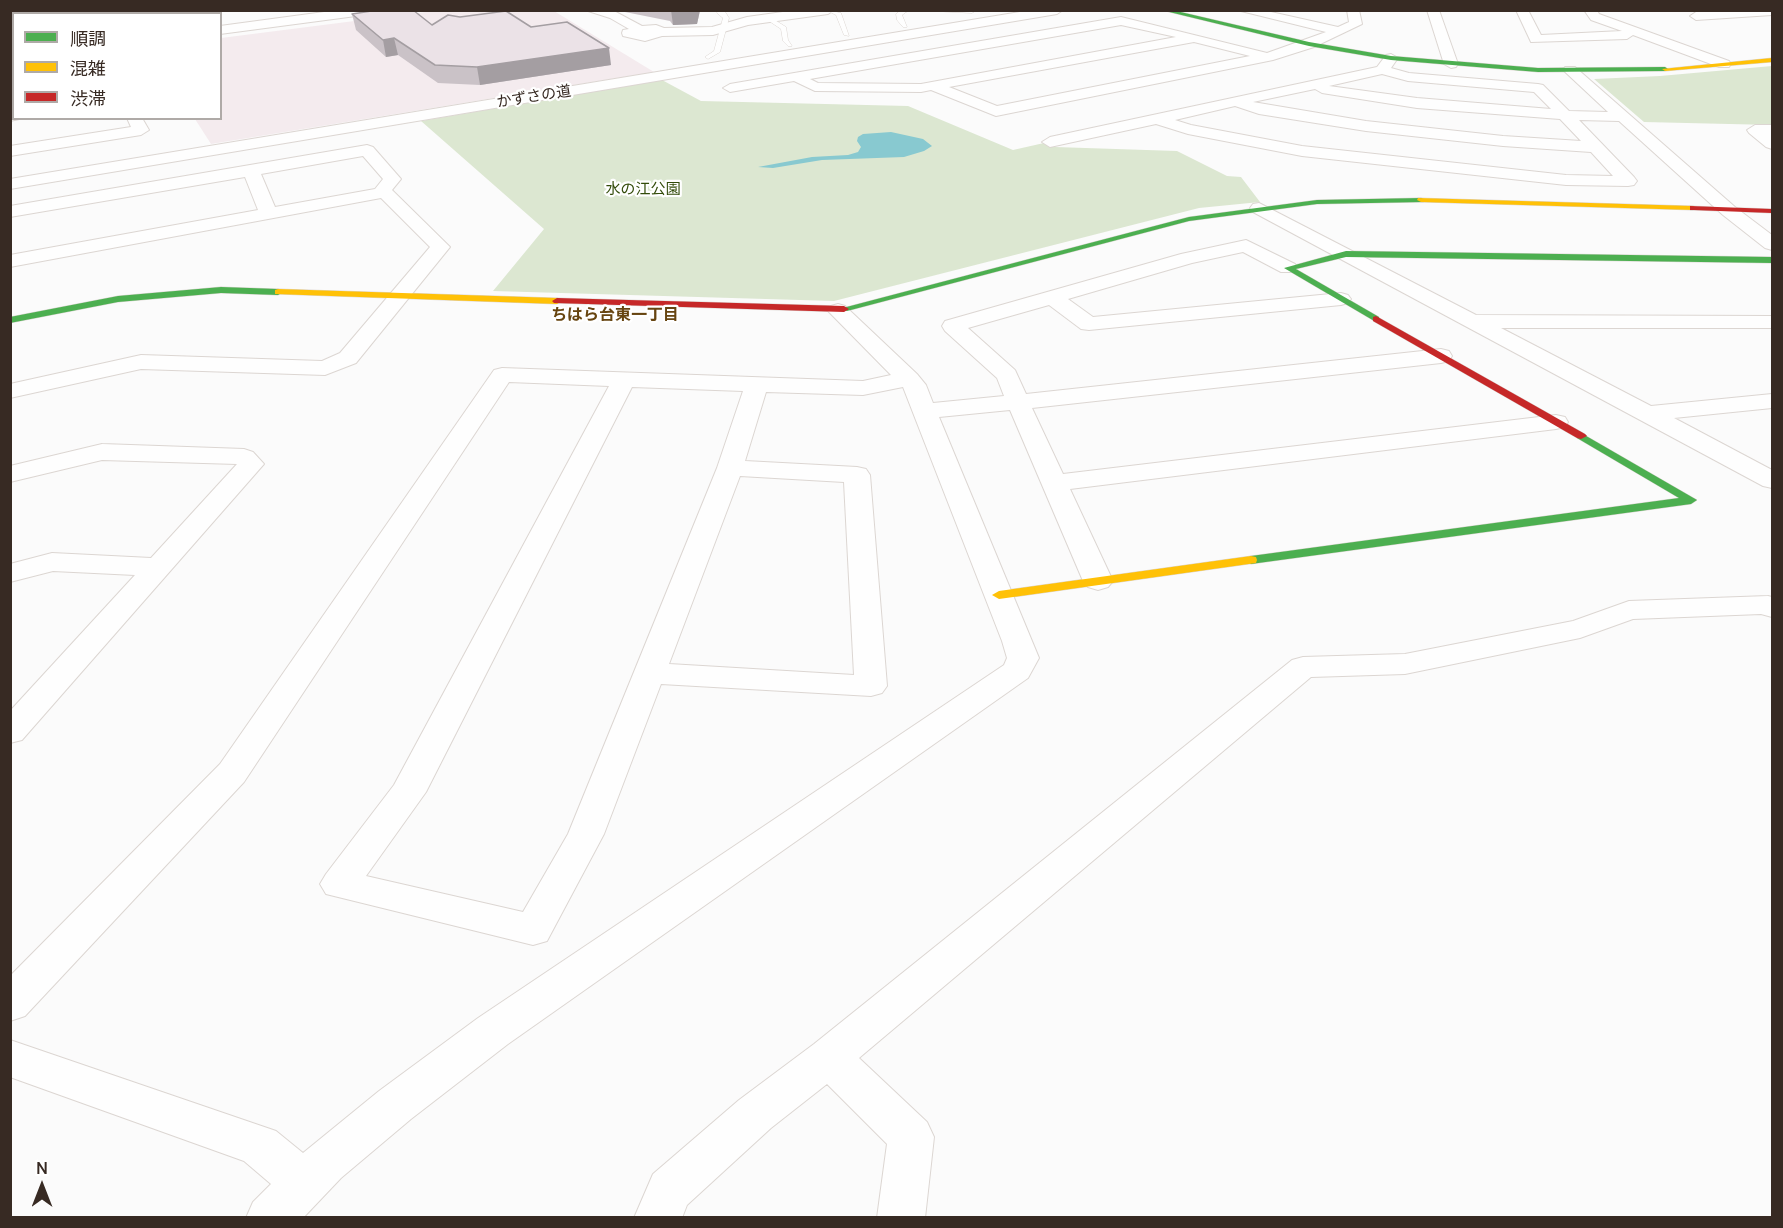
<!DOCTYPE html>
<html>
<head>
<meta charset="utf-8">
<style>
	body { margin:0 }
	#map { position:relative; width:1783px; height:1228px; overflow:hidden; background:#fbfbfb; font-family:Manrope,"Noto Sans JP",sans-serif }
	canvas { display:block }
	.frame { position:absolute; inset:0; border:12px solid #372a23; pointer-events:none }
	.legend { position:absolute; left:12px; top:12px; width:210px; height:108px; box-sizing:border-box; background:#fff; border:2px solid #afaaa7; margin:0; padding:8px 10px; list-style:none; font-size:18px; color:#372a23 }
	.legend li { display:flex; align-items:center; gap:12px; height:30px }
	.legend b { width:30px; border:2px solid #afaaa7 }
	.north { position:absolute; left:12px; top:1156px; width:60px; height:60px; -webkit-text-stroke:4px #fff; paint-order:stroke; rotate:0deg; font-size:16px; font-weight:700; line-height:24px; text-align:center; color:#372a23 }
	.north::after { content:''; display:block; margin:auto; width:21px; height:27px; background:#372a23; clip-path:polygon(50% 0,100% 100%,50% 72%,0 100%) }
</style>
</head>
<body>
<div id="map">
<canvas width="1783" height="1228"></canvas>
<div class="frame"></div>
<ul class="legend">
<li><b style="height:8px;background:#4caf50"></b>順調</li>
<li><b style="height:8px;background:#ffc107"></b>混雑</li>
<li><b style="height:8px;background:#c62828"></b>渋滞</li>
</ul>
<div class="north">N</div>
</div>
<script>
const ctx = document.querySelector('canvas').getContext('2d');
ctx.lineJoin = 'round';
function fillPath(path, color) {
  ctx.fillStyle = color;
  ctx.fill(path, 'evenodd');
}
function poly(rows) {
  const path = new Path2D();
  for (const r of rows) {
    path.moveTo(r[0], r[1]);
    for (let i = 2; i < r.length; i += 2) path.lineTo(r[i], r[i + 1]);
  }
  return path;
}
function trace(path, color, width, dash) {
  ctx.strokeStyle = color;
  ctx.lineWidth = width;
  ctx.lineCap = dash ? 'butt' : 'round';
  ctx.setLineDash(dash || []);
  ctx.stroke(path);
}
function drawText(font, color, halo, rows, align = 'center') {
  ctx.font = font + ' Manrope,"Noto Sans JP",sans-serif';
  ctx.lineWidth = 4.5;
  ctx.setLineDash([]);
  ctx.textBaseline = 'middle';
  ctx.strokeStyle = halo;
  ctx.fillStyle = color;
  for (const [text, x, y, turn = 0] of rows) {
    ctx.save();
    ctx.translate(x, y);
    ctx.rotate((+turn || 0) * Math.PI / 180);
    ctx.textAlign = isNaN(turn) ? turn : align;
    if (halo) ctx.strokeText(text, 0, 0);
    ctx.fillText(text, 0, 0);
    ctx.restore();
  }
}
const education = poly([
	[433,11,554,11,654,72,211,144,195,119,220,118,221,38]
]);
const green = poly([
	[1772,66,1772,125,1644,122,1594,79,1660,76],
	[662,80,701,101,908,106,1013,150,1044,143,1055,147,1177,151,1227,176,1241,177,1260,202,1199,208,834,301,493,291,544,229,421,121]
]);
const water = poly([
	[891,132,923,139,932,146,924,151,904,157,822,160,773,168,758,167,812,157,848,155,858,152,861,147,857,141,858,137,863,134]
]);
const lane = poly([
	[718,10,724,10,729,18,720,52,708,59,705,57,714,51,723,18,717,13,718,10],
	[826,10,841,13,849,36,844,35,836,15,826,10],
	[901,10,909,10,902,15,907,27,903,27,897,20,896,14,901,10],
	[913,10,975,10,975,11,972,13,913,10],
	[766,17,770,17,786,27,788,40,792,46,788,46,783,41,781,29,766,19,766,17]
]);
const street = poly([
	[67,10,79,10,81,14,69,14,67,10],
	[171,10,202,10,197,14,166,14,171,10],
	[339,10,377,10,371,14,220,34,220,26,339,10],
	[585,10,614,11,642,26,656,25,664,28,712,27,747,17,797,10,834,10,828,14,748,25,713,35,662,36,645,41,623,36,622,33,623,30,629,29,610,18,585,10],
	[1032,10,1063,10,1057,14,10,189,10,179,1032,10],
	[1237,10,1262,10,1338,27,1349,22,1347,10,1359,10,1362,24,1314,47,1273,60,996,116,931,90,921,92,815,91,794,81,730,92,723,88,730,84,1121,17,1267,53,1326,32,1237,10],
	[1121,25,1176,37,921,84,818,83,810,79,1121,25],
	[1194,42,1250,56,997,106,949,87,1194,42],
	[1427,10,1439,10,1458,64,1456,67,1451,68,1444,64,1427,10],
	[1516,10,1528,10,1541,35,1622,31,1591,20,1584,10,1597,10,1599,14,1729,61,1731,64,1729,67,1719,67,1633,35,1627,39,1531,42,1516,10],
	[1723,10,1772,10,1772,15,1696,20,1690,16,1696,12,1723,10],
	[14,28,14,36,10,37,10,29,14,28],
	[10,53,14,53,14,61,10,61,10,53],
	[1391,54,1398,58,1391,68,1409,73,1538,84,1543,85,1569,111,1608,112,1563,70,1565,67,1575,67,1735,207,1772,235,1772,250,1765,248,1723,215,1619,121,1579,120,1634,177,1637,181,1634,185,1628,186,1566,185,1302,156,1188,134,1156,124,1050,147,1042,142,1050,137,1377,67,1386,55,1391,54],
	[1382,74,1408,81,1534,92,1551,109,1417,98,1329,86,1382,74],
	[1315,89,1322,93,1417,108,1560,119,1581,141,1503,136,1366,121,1253,102,1315,89],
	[1235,106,1259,114,1366,131,1503,146,1591,152,1613,176,1566,175,1302,146,1191,125,1175,120,1235,106],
	[10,111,14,111,14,118,19,119,10,121,10,111],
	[127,118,142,118,149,130,141,135,10,156,10,146,131,127,127,118],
	[1755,125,1772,125,1772,135,1771,135,1772,149,1766,147,1749,133,1747,130,1755,125],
	[367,145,373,147,401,179,392,190,450,247,356,363,325,375,141,369,10,398,10,384,141,355,322,361,340,353,430,247,381,198,10,267,10,255,258,210,245,177,10,217,10,206,367,145],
	[363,156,383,179,375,189,275,207,261,174,363,156],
	[1259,203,1476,315,1772,316,1772,328,1501,328,1651,406,1772,394,1772,408,1674,418,1772,470,1772,488,1763,486,1253,212,1250,208,1253,204,1259,203],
	[1246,240,1295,264,1298,268,1295,272,1281,272,1243,252,1192,263,1068,299,1093,317,1341,293,1348,295,1351,299,1348,303,1341,305,1089,330,1081,329,1049,305,968,328,1015,370,1026,394,1441,349,1449,351,1452,356,1449,361,1441,363,1032,408,1063,474,1556,415,1565,417,1568,422,1565,427,1556,429,1070,489,1113,581,1108,587,1098,590,1088,587,1083,581,1010,410,939,417,1039,658,1028,678,508,1044,411,1119,341,1178,303,1218,246,1218,253,1202,271,1184,244,1161,10,1077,10,1040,276,1131,303,1153,379,1091,478,1018,1004,665,1007,658,1002,641,903,387,863,395,766,392,745,461,857,467,866,469,870,475,887,686,882,693,871,696,661,684,604,834,547,941,533,945,326,894,320,884,326,874,394,785,609,386,509,382,244,782,25,1016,10,1021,10,976,220,764,494,370,502,368,863,381,891,375,831,314,827,310,831,306,838,304,845,306,917,374,926,385,933,403,1004,396,997,378,945,331,942,326,945,321,1181,254,1246,240],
	[632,387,743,391,717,468,568,834,523,912,366,876,426,792,632,387],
	[740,476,844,482,854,675,669,664,740,476],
	[102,444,244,449,253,452,264,464,22,740,10,743,10,711,135,575,53,571,10,582,10,564,52,553,151,558,237,464,102,460,10,482,10,466,102,444],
	[1768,596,1772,597,1772,617,1761,614,1633,619,1580,638,1405,674,1311,677,859,1058,927,1122,934,1137,925,1218,877,1218,887,1144,827,1084,771,1128,687,1205,682,1218,634,1218,653,1174,739,1100,814,1044,1292,660,1303,657,1405,654,1573,621,1629,601,1768,596]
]);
const fast = poly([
	[1161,10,1172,10,1309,42,1391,56,1538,68,1665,67,1668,69,1665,71,1538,72,1391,60,1309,46,1161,10],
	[14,82,14,86,10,87,10,83,14,82],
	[1421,198,1425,200,1424,202,1317,204,1189,221,847,311,839,309,1189,217,1317,200,1421,198],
	[1346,251,1772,257,1772,263,1346,257,1296,269,1379,317,1379,321,1376,322,1284,268,1346,251],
	[221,287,278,289,283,292,278,295,221,293,118,302,10,323,10,317,118,296,221,287],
	[1581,433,1697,500,1691,504,1251,564,1245,560,1251,556,1679,498,1577,438,1577,434,1581,433]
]);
const slow = poly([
	[1772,58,1772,62,1665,71,1662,69,1772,58],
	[1418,198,1693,206,1697,208,1693,210,1421,202,1417,200,1418,198],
	[278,289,557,298,562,301,557,304,275,294,275,290,278,289],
	[1251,556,1256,557,1257,560,1256,563,999,599,992,595,999,591,1251,556]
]);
const jam = poly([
	[10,10,17,10,10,13,10,10],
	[1690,206,1772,209,1772,213,1693,210,1690,210,1690,206],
	[557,298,844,306,849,309,844,312,554,303,552,301,557,298],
	[1376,316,1585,434,1587,436,1581,439,1577,438,1373,321,1373,317,1376,316]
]);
const wall = poly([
	[615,10,716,10,700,11,697,24,673,25,670,21],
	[352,14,432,25,460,17,531,27,611,65,480,85,438,83,398,55,386,57,356,30]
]);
const shadedWall = poly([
	[671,10,700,10,697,24,673,25],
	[394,38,398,55,386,57,383,40],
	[609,48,611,65,480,85,477,67]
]);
const building = poly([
	[378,10,413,10,432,25,448,15,460,17,506,11,531,27,567,22,609,48,477,67,435,65,394,38,383,40,352,14,378,10]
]);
const farStreetnames = [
	["かずさの道",534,97,-9]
];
const farParknames = [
	["水の江公園",643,190]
];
const farNeighbourhoodnames = [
	["ちはら台東一丁目",615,316]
];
fillPath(education, '#f4ebee');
fillPath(green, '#dce7d1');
fillPath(water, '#88c9d0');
trace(lane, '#dcd6d2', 1);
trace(street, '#dcd6d2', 2);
trace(fast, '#dcd6d2', 1);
trace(slow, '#dcd6d2', 1);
trace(jam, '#dcd6d2', 1);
fillPath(lane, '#fefefe');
fillPath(street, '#fefefe');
fillPath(fast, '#4caf50');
fillPath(slow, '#ffc107');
fillPath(jam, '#c62828');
fillPath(wall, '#cac2c7');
fillPath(shadedWall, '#a49ea2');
fillPath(building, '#ebe2e7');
trace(building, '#a49ea2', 1.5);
drawText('15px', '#372a23', '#fff', farStreetnames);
drawText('15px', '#334c0a', '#fff', farParknames);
drawText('bold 16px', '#674511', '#fff', farNeighbourhoodnames);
</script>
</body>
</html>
